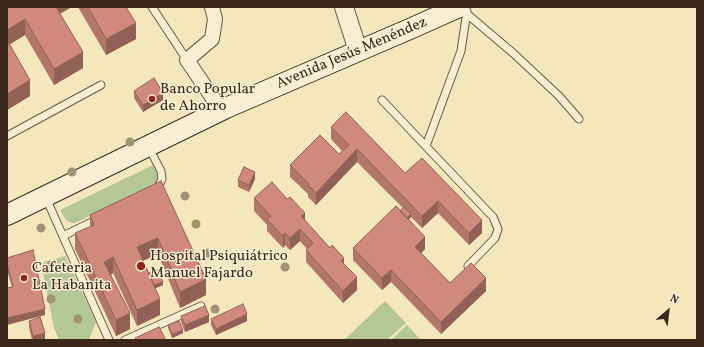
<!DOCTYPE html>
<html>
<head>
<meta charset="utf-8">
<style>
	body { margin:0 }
	#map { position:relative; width:704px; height:347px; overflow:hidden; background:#f5e7bc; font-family:Vollkorn,serif }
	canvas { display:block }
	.frame { position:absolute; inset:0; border:8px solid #3c281b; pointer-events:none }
	.north { position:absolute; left:648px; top:291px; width:40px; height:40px; -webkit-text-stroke:3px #f8efd3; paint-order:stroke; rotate:28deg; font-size:11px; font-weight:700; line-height:16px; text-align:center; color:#3c281b }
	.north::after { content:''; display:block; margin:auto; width:14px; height:18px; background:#3c281b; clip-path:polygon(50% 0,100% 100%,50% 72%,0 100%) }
</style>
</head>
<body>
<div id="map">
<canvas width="704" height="347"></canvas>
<div class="frame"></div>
<div class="north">N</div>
</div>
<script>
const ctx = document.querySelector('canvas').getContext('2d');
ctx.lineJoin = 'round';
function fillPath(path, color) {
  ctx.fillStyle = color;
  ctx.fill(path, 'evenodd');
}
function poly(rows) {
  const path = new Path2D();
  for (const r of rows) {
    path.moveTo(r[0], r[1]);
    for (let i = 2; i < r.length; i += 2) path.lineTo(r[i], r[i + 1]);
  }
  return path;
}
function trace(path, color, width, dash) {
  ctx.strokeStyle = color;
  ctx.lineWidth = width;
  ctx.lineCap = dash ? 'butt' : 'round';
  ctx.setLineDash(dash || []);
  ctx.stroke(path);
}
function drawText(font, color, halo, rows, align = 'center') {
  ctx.font = font + ' Vollkorn,serif';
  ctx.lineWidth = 3;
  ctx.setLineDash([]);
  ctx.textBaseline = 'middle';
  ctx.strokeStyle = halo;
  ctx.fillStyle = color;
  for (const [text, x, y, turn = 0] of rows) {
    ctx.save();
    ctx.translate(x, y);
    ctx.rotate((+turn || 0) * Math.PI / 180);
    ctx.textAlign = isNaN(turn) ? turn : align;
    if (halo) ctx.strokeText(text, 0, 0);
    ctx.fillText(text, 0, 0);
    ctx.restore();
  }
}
const green = poly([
	[153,165,157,173,158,180,156,185,75,223,71,223,66,220,60,210],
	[65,256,96,322,89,340,59,340,54,328,41,263],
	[385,301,406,323,387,340,344,340],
	[407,325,421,340,391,340]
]);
const service = poly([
	[152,7,187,60],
	[467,14,513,53,559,96,579,119],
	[382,100,493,217,498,229,495,238,468,266],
	[7,136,101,85],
	[426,146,461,51,467,11],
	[149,148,161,171,162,179,157,189],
	[46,198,109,340],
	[63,236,98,219],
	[125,340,201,306]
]);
const minor = poly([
	[212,7,215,19,212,39,187,60,221,110]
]);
const tertiary = poly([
	[344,7,358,51]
]);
const secondary = poly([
	[7,215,226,108,412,28,459,7]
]);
const trees = [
	[130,142],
	[72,172],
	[185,196],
	[196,224],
	[41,228],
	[208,253],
	[51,265],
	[285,267],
	[51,299],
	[215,309],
	[78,319]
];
const wall = poly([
	[7,7,60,14,83,68,54,85,25,35,10,44,30,96,7,110],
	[78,7,126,7,136,39,106,55],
	[134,91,163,100,143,112,134,98],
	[331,127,405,173,482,233,469,245,438,213,422,228,411,217,409,219,425,249,421,253,450,283,486,291,441,334,391,282,382,290,353,260,353,248,403,208,357,162,316,205,308,197,308,194,290,177,290,165,339,154,342,151,331,139],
	[255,179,249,192,238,187,238,180],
	[161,181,206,295,180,308,158,254,143,261,149,273,163,285,155,288,160,315,137,326,113,273,111,275,130,329,116,336,75,249,75,233,90,227,90,215],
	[254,198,305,220,344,264,357,290,343,303,306,262,306,250,307,249,300,241,290,250,285,245,283,248,267,231,267,225,254,211],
	[7,258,45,315,8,288,12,287,7,270],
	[181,316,209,322,185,332,181,322],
	[211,319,247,321,216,335,211,325],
	[29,321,45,339,32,340,29,327],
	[168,325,183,333,172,338,168,328]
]);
const shadedWall = poly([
	[53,7,72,7,53,18],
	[25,19,25,35,7,46,7,30],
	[136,23,136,39,106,55,106,39],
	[83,52,83,68,54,85,54,69],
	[30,80,30,96,7,110,7,94],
	[163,93,163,100,143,112,143,105],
	[357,149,357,162,316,205,316,193],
	[255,172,255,179,249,192,249,185],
	[438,201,438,213,422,228,422,216],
	[305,213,305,226,301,216],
	[411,214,411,217,403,225,403,222],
	[482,220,482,233,469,245,469,233],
	[300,229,300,241,290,250,290,238],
	[285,233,285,245,283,248,283,236],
	[425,237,425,249,415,259,415,247],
	[158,238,158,254,137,263,137,247],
	[113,257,113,273,104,278,104,262],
	[344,258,344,270,341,261],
	[391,270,391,282,382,290,382,278],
	[357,277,357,290,343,303,343,291],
	[486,278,486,291,441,334,441,322],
	[206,279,206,295,180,308,180,292],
	[8,281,8,288,7,288,7,282],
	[163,282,163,285,154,289,154,285],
	[160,299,160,315,137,326,137,310],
	[45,309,45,315,7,325,7,318],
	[130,313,130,329,116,336,116,320],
	[247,314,247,321,216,335,216,329],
	[209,315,209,322,185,332,185,325],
	[183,330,183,333,172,338,172,334],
	[45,333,45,339,33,340,33,336]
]);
const building = poly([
	[7,7,56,7,83,52,54,69,25,19,7,30,7,7],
	[88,7,126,7,136,23,106,39,88,7],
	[7,40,30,80,7,94,7,40],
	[154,78,163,93,143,105,134,91,154,78],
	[346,112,405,173,422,158,482,220,469,233,438,201,422,216,357,149,316,193,308,185,309,184,290,165,320,135,339,154,349,145,331,127,346,112],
	[244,167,255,172,249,185,238,180,244,167],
	[161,181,206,279,180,292,158,238,137,247,160,299,137,310,113,257,104,262,130,313,116,320,75,233,94,225,90,215,161,181],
	[272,182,287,199,290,197,305,213,301,216,330,248,332,245,344,258,341,261,357,277,343,291,306,250,313,243,300,229,290,238,285,233,283,236,267,219,271,216,254,198,272,182],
	[396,206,425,237,415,247,450,283,471,263,486,278,441,322,391,270,382,278,353,248,396,206],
	[404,207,411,214,407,218,400,211,404,207],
	[33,250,45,309,7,318,7,288,13,287,7,263,7,258,33,250],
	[157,270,163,282,154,285,149,273,157,270],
	[243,304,247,314,216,329,211,319,243,304],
	[205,306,209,315,185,325,181,316,205,306],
	[40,317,45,333,33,336,29,321,40,317],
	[179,321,183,330,172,334,168,325,179,321],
	[159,327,165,338,161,340,136,340,135,338,159,327]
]);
const markers = [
	[152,99,4,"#8f2418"],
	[141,266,5,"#8f2418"],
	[24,278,4,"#8f2418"]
];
const streetNames = [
	["Avenida Jesús Menéndez",352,54,-23]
];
const poiNames = [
	["Banco Popular",160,90],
	["de Ahorro",160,107],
	["Hospital Psiquiátrico",150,257],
	["Manuel Fajardo",150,274],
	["Cafeteria",32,269],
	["La Habanita",32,286]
];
fillPath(green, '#b5c796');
trace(service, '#6a5843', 9);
trace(minor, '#6a5843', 16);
trace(tertiary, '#6a5843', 20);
trace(secondary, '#3c281b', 22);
trace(service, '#f8efd3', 7);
trace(minor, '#f8efd3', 14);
trace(tertiary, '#f8efd3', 18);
trace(secondary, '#f8efd3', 20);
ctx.fillStyle = '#a09474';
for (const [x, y] of trees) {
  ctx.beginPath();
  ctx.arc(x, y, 4.5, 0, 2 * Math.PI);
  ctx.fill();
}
fillPath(wall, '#b3776a');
fillPath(shadedWall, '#926156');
fillPath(building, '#d08a7b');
trace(building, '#926156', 1);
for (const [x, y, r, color] of markers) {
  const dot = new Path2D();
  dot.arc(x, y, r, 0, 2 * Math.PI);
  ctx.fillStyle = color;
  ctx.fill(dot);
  trace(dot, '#f8efd3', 1.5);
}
drawText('15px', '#3c281b', '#f8efd3', streetNames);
drawText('15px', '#3c281b', '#f8efd3', poiNames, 'left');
</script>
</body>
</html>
